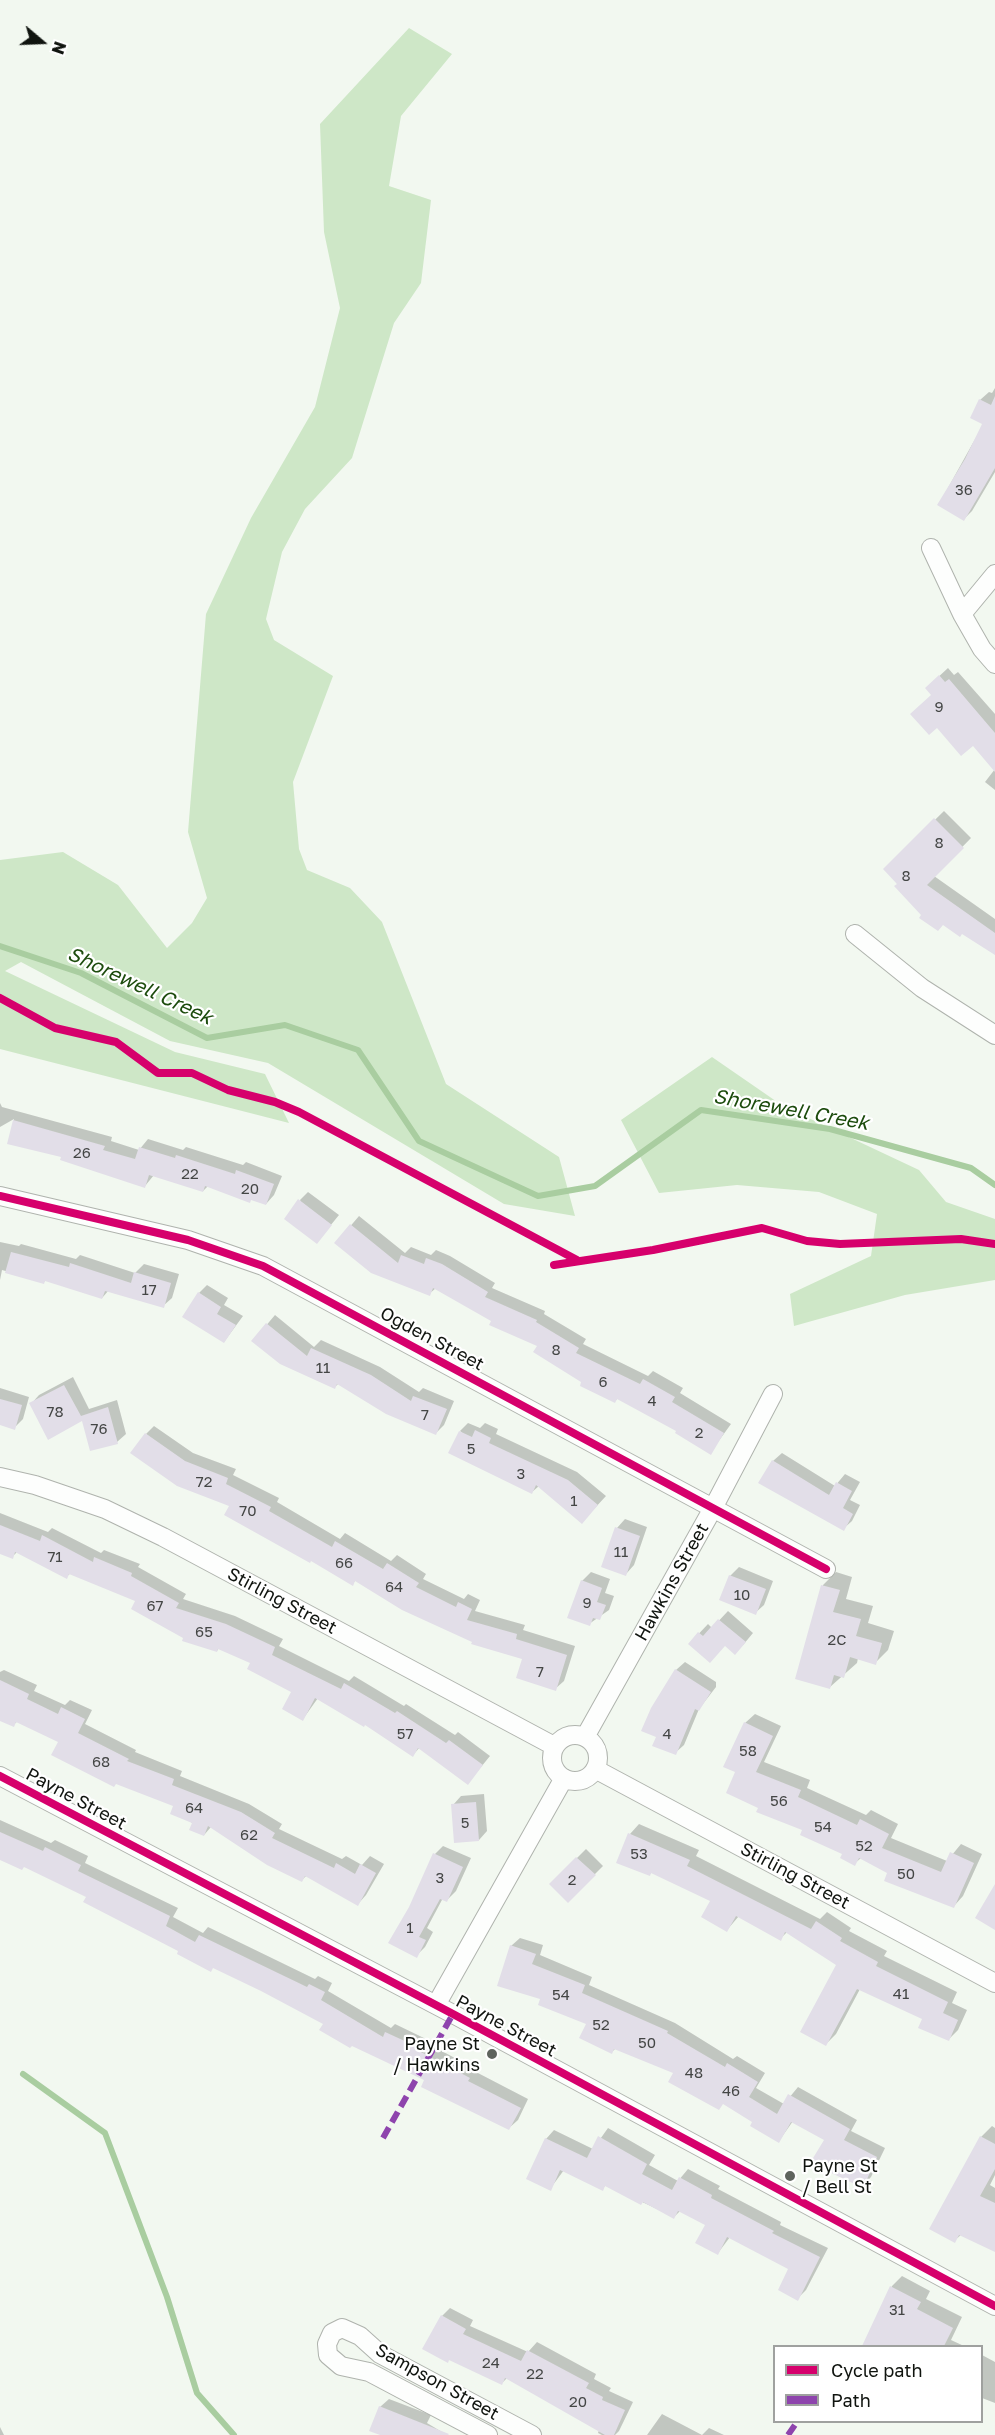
<!DOCTYPE html>
<html>
<head>
<meta charset="utf-8">
<style>
	body { margin:0 }
	#map { position:relative; width:995px; height:2435px; overflow:hidden; background:#f2f8f0; font-family:"Golos Text",sans-serif }
	canvas { display:block }
	.legend { position:absolute; left:773px; top:2345px; width:210px; height:78px; box-sizing:border-box; background:#fff; border:2px solid #9fa19f; margin:0; padding:8px 10px; list-style:none; font-size:18px; color:#10140f }
	.legend li { display:flex; align-items:center; gap:12px; height:30px }
	.legend b { width:30px; border:2px solid #9fa19f }
	.north { position:absolute; left:12px; top:12px; width:60px; height:60px; -webkit-text-stroke:4px #fff; paint-order:stroke; rotate:109deg; font-size:16px; font-weight:700; line-height:24px; text-align:center; color:#10140f }
	.north::after { content:''; display:block; margin:auto; width:21px; height:27px; background:#10140f; clip-path:polygon(50% 0,100% 100%,50% 72%,0 100%) }
</style>
</head>
<body>
<div id="map">
<canvas width="995" height="2435"></canvas>
<ul class="legend">
<li><b style="height:8px;background:#d6006c"></b>Cycle path</li>
<li><b style="height:8px;background:#8e44ad"></b>Path</li>
</ul>
<div class="north">N</div>
</div>
<script>
const ctx = document.querySelector('canvas').getContext('2d');
ctx.lineJoin = 'round';
function fillPath(path, color) {
  ctx.fillStyle = color;
  ctx.fill(path, 'evenodd');
}
function poly(rows) {
  const path = new Path2D();
  for (const r of rows) {
    if (r.length === 3) {
      path.moveTo(r[0] + r[2], r[1]);
      path.arc(r[0], r[1], r[2], 0, 2 * Math.PI);
      continue;
    }
    path.moveTo(r[0], r[1]);
    for (let i = 2; i < r.length; i += 2) path.lineTo(r[i], r[i + 1]);
  }
  return path;
}
function trace(path, color, width, dash) {
  ctx.strokeStyle = color;
  ctx.lineWidth = width;
  ctx.lineCap = dash ? 'butt' : 'round';
  ctx.setLineDash(dash || []);
  ctx.stroke(path);
}
function drawText(font, color, halo, rows, align = 'center') {
  ctx.font = font + ' "Golos Text",sans-serif';
  ctx.lineWidth = 4.5;
  ctx.setLineDash([]);
  ctx.textBaseline = 'middle';
  ctx.strokeStyle = halo;
  ctx.fillStyle = color;
  for (const [text, x, y, turn = 0] of rows) {
    ctx.save();
    ctx.translate(x, y);
    ctx.rotate((+turn || 0) * Math.PI / 180);
    ctx.textAlign = isNaN(turn) ? turn : align;
    if (halo) ctx.strokeText(text, 0, 0);
    ctx.fillText(text, 0, 0);
    ctx.restore();
  }
}
const green = poly([
	[409,28,452,54,401,116,389,186,431,200,421,283,394,323,352,458,305,509,282,552,266,619,274,640,333,676,293,782,299,849,307,870,350,888,382,922,446,1084,559,1157,575,1216,504,1204,268,1063,170,1041,21,962,5,971,175,1052,265,1074,289,1123,0,1049,0,860,63,852,118,885,167,948,192,923,207,898,188,832,206,614,251,518,315,407,340,308,324,232,320,124],
	[712,1057,783,1106,919,1170,946,1202,995,1219,995,1280,905,1295,794,1326,790,1294,871,1256,877,1214,819,1192,737,1185,659,1193,621,1120]
]);
const shadow = poly([
	[995,388,995,472,972,511,964,519,939,504,984,423,980,400,989,392,992,393],
	[948,668,954,675,958,672,995,714,995,790,985,782,995,769,932,695,935,680],
	[944,811,971,838,934,876,995,919,995,953,962,932,923,915,885,869],
	[0,1103,2,1107,112,1137,111,1141,139,1150,148,1139,183,1150,186,1147,243,1165,246,1162,282,1176,274,1195,266,1204,208,1186,203,1191,154,1175,145,1186,63,1156,9,1143,14,1119,0,1127],
	[308,1192,339,1215,317,1242,300,1200],
	[359,1216,405,1253,411,1247,431,1255,436,1250,450,1256,495,1283,492,1288,545,1311,544,1314,586,1339,583,1344,648,1376,653,1371,683,1388,680,1393,731,1424,710,1453,678,1430,618,1398,615,1401,583,1381,539,1345,436,1288,429,1294,336,1243],
	[0,1242,19,1246,21,1244,76,1259,80,1255,135,1273,144,1264,179,1274,172,1298,163,1306,109,1290,102,1298,46,1280,44,1282,2,1270,0,1280],
	[207,1285,228,1298,224,1305,243,1316,224,1342,199,1293],
	[275,1315,314,1347,321,1340,380,1367,419,1392,423,1388,454,1401,444,1425,436,1433,339,1383,335,1387,253,1341],
	[73,1377,89,1409,117,1400,126,1434,117,1442,83,1419,31,1404,39,1395],
	[0,1388,29,1397,23,1419,14,1428,0,1424],
	[468,1423,480,1428,485,1423,498,1429,496,1434,577,1472,606,1496,582,1522,539,1486,532,1492,460,1431],
	[154,1426,193,1453,236,1469,233,1475,279,1498,277,1502,340,1539,345,1533,391,1561,397,1555,426,1574,423,1579,464,1599,468,1594,480,1600,475,1611,525,1625,523,1630,575,1646,564,1681,555,1689,523,1658,474,1641,356,1580,352,1584,231,1505,146,1434],
	[782,1453,835,1486,845,1474,860,1482,850,1500,860,1505,852,1521,843,1529,773,1461],
	[0,1513,48,1532,52,1528,101,1553,104,1550,140,1564,138,1567,186,1594,183,1599,235,1616,283,1639,279,1646,349,1681,354,1676,404,1706,406,1704,455,1735,458,1732,490,1756,468,1783,420,1747,413,1755,365,1724,318,1698,303,1719,293,1691,252,1662,219,1648,217,1651,184,1637,137,1600,71,1573,66,1577,17,1552,12,1557,0,1552],
	[625,1519,647,1527,634,1565,626,1574,617,1528],
	[739,1567,773,1581,764,1605,755,1613,730,1576],
	[591,1572,610,1579,605,1593,614,1596,609,1610,589,1624,582,1581],
	[836,1572,852,1577,846,1599,873,1606,868,1623,894,1631,888,1650,875,1663,858,1658,857,1663,830,1687,797,1678,823,1585],
	[728,1611,753,1633,743,1645,690,1643,708,1624,712,1628],
	[685,1662,716,1682,716,1687,699,1709,684,1745,675,1753,676,1670],
	[4,1670,37,1685,34,1691,65,1705,70,1700,92,1710,85,1724,136,1750,135,1752,182,1771,180,1776,249,1804,282,1824,279,1829,342,1859,346,1856,362,1865,370,1856,384,1864,366,1895,358,1904,307,1875,302,1880,211,1827,204,1835,175,1806,60,1741,18,1721,13,1725,0,1719,0,1672],
	[755,1714,781,1726,764,1762,810,1780,807,1788,866,1815,871,1810,898,1824,891,1838,947,1861,961,1844,982,1854,963,1896,954,1906,861,1858,854,1864,844,1853,805,1829,760,1807,737,1772,745,1723],
	[484,1794,487,1831,479,1840,453,1805,461,1796],
	[0,1820,51,1843,55,1840,88,1856,85,1863,178,1908,173,1917,203,1933,208,1927,315,1979,318,1976,332,1983,328,1991,391,2028,395,2024,428,2040,427,2043,477,2070,476,2072,528,2099,518,2120,509,2128,325,2023,262,1989,181,1951,88,1896,24,1866,0,1858],
	[639,1824,699,1850,696,1856,820,1919,827,1912,851,1928,849,1931,887,1951,884,1956,957,1992,952,2003,967,2010,958,2030,948,2040,924,2019,860,1989,836,2034,826,2044,838,1965,787,1932,780,1939,739,1916,727,1930,713,1901,652,1872,649,1875,630,1834],
	[443,1846,471,1858,456,1891,447,1900,443,1898,427,1928,433,1932,425,1947,416,1956,411,1908,435,1854],
	[586,1849,603,1866,568,1901,551,1884],
	[520,1938,543,1945,540,1955,592,1977,589,1985,675,2023,733,2059,737,2056,765,2073,756,2088,784,2104,798,2087,857,2120,851,2131,885,2148,871,2177,862,2186,826,2139,793,2121,779,2141,754,2122,676,2072,616,2048,612,2052,588,2023,542,1998,511,1946],
	[992,2126,995,2128,995,2175,990,2185,995,2188,995,2251,962,2234,954,2241,981,2137],
	[608,2128,655,2155,649,2165,678,2181,688,2169,720,2186,718,2189,781,2222,780,2225,828,2248,806,2290,797,2299,791,2269,730,2237,718,2253,707,2225,680,2211,674,2217,606,2185,602,2189,564,2170,550,2189,546,2139,554,2130,593,2149],
	[902,2276,930,2291,926,2299,962,2317,951,2340,964,2346,864,2346,892,2286],
	[450,2308,473,2320,470,2326,528,2352,537,2342,596,2374,594,2379,611,2388,609,2391,633,2402,619,2431,615,2435,602,2435,598,2433,599,2430,507,2378,502,2383,442,2316],
	[982,2355,995,2362,995,2403,982,2398],
	[389,2399,431,2415,427,2423,447,2435,384,2435,380,2407],
	[662,2414,702,2435,647,2435],
	[0,2427,4,2435,0,2435],
	[709,2428,724,2435,702,2435]
]);
const stream = poly([
	[0,946,81,973,207,1038,285,1025,358,1050,419,1141,538,1196,595,1186,701,1110,830,1129,971,1168,995,1185],
	[23,2074,105,2133,167,2297,197,2393,234,2435]
]);
const building = poly([
	[995,396,995,468,964,521,937,505,965,459,982,424,970,418,979,399,991,405],
	[939,675,945,682,949,679,995,733,995,772,973,746,961,756,937,728,929,735,910,714,931,695,925,688],
	[934,818,964,848,927,885,995,933,995,955,962,934,960,937,943,925,938,931,919,918,921,915,894,886,897,884,883,869],
	[13,1120,105,1146,103,1150,135,1159,139,1147,175,1158,176,1155,235,1174,236,1170,274,1184,266,1205,251,1200,250,1203,205,1186,203,1192,149,1175,145,1188,60,1160,61,1157,7,1144],
	[298,1199,332,1225,317,1244,284,1219],
	[350,1224,398,1263,401,1255,424,1264,426,1258,442,1264,488,1292,485,1297,537,1320,536,1322,579,1348,576,1353,640,1384,643,1379,675,1397,672,1402,724,1433,711,1455,675,1433,676,1431,617,1399,615,1403,580,1386,581,1382,533,1352,537,1346,489,1325,491,1321,433,1288,430,1296,371,1273,334,1243],
	[11,1252,69,1267,70,1263,131,1283,134,1272,171,1283,164,1308,105,1291,102,1299,45,1281,44,1284,5,1273],
	[198,1292,221,1307,217,1314,236,1325,224,1343,182,1317],
	[266,1323,307,1356,311,1348,371,1375,411,1401,413,1396,447,1409,436,1435,386,1414,337,1384,335,1389,280,1364,251,1341],
	[64,1385,81,1416,108,1407,118,1444,90,1451,82,1421,48,1440,29,1403],
	[0,1399,22,1405,15,1430,0,1425],
	[475,1430,491,1438,489,1443,568,1480,598,1505,582,1524,536,1485,532,1494,448,1453,459,1431,472,1437],
	[145,1433,185,1461,228,1478,226,1484,271,1507,269,1511,332,1547,335,1541,383,1569,387,1563,419,1583,416,1587,456,1607,458,1602,472,1609,467,1620,517,1634,516,1639,567,1655,556,1691,516,1678,522,1659,471,1644,472,1642,402,1610,355,1581,353,1586,311,1561,310,1563,224,1515,229,1506,177,1486,130,1453],
	[772,1460,829,1495,836,1482,852,1491,843,1508,853,1514,844,1531,758,1483],
	[0,1525,40,1541,42,1535,93,1562,94,1557,132,1573,131,1576,179,1603,176,1608,226,1624,275,1647,272,1655,341,1689,344,1683,395,1713,397,1711,446,1743,449,1740,483,1765,468,1785,418,1748,413,1757,365,1725,364,1727,315,1698,303,1721,282,1709,291,1692,247,1669,250,1663,218,1649,217,1652,182,1641,183,1638,131,1609,135,1601,69,1574,67,1579,15,1552,13,1559,0,1554],
	[615,1527,640,1536,626,1576,601,1567],
	[729,1575,766,1589,756,1615,719,1600],
	[581,1580,602,1588,597,1602,606,1605,600,1620,593,1618,590,1626,567,1618],
	[821,1585,840,1590,833,1612,861,1619,856,1636,882,1643,876,1665,850,1657,844,1678,834,1675,830,1689,795,1679],
	[718,1619,746,1642,735,1655,725,1646,710,1663,688,1644,698,1632,703,1636],
	[675,1669,711,1692,699,1711,695,1709,676,1755,652,1746,656,1737,641,1731,651,1708],
	[0,1680,29,1694,27,1699,58,1714,61,1707,85,1719,78,1733,129,1759,127,1761,174,1779,172,1785,241,1812,275,1833,272,1838,334,1868,336,1863,355,1874,360,1864,376,1873,358,1906,305,1876,302,1882,267,1865,208,1826,204,1836,189,1830,192,1823,170,1814,173,1806,116,1784,114,1787,51,1755,58,1742,16,1722,14,1727,0,1721],
	[744,1722,773,1736,756,1772,801,1790,798,1797,857,1825,860,1819,889,1834,882,1848,941,1872,950,1852,974,1863,954,1908,884,1881,887,1873,859,1858,855,1866,840,1858,842,1854,800,1835,802,1830,756,1812,758,1808,726,1793,735,1772,723,1767],
	[476,1802,479,1841,454,1843,451,1804],
	[0,1832,43,1851,45,1847,81,1865,78,1871,170,1916,166,1926,195,1942,199,1935,307,1987,309,1984,325,1992,321,2000,383,2037,385,2032,420,2048,419,2051,470,2078,468,2081,521,2108,509,2130,421,2087,424,2080,352,2046,350,2048,319,2030,323,2024,261,1991,213,1968,211,1972,177,1954,178,1951,83,1902,86,1897,24,1867,22,1870,0,1860],
	[628,1833,690,1860,687,1866,811,1929,816,1921,842,1938,840,1941,878,1962,876,1966,948,2002,943,2013,958,2020,949,2041,918,2028,922,2019,857,1989,826,2046,800,2032,836,1965,785,1932,781,1941,736,1916,727,1932,701,1917,710,1901,651,1873,650,1876,616,1863],
	[433,1853,463,1867,447,1902,440,1899,419,1937,426,1940,417,1958,388,1943,409,1907],
	[576,1857,596,1875,568,1903,549,1884],
	[995,1884,995,1930,975,1918],
	[510,1945,536,1954,532,1964,585,1985,582,1993,668,2031,667,2033,725,2067,727,2063,758,2082,749,2097,777,2114,788,2094,850,2129,844,2140,877,2157,863,2188,810,2163,824,2140,791,2122,779,2143,750,2126,752,2122,723,2104,719,2110,668,2082,673,2073,614,2049,612,2054,579,2038,586,2024,538,2005,540,1999,497,1986],
	[598,2136,647,2164,642,2174,672,2190,679,2177,712,2195,711,2198,774,2231,772,2233,820,2257,798,2301,778,2290,788,2269,727,2237,718,2255,695,2243,705,2225,678,2211,674,2219,643,2202,641,2205,605,2186,603,2191,560,2170,551,2191,526,2179,545,2138,587,2158],
	[980,2136,995,2144,995,2169,980,2196,995,2203,995,2252,959,2235,955,2243,929,2229],
	[890,2286,921,2302,917,2309,953,2328,944,2346,862,2346],
	[441,2315,466,2329,463,2334,521,2361,527,2350,589,2383,586,2388,603,2397,602,2400,625,2410,614,2435,605,2435,505,2378,502,2385,449,2360,448,2363,422,2349],
	[379,2406,449,2434,448,2435,380,2435,369,2431]
]);
const minor = poly([
	[931,548,962,614,982,649,995,664],
	[962,614,995,574],
	[855,934,922,988,995,1035],
	[0,1196,188,1240,263,1266,826,1569],
	[0,1477,35,1485,105,1509,163,1537,554,1746],
	[575,1758,23],
	[585,1737,712,1510,773,1394],
	[595,1769,995,1983],
	[0,1776,453,2014,995,2306],
	[436,2005,564,1778],
	[488,2435,369,2372,341,2366,328,2355,327,2344,332,2333,342,2328,360,2336,380,2354,532,2435]
]);
const quiet = poly([
	[383,2138,453,2014],
	[788,2435,797,2422]
]);
const cycleway = poly([
	[0,998,55,1028,116,1042,158,1073,192,1073,228,1090,275,1102,299,1112,577,1260],
	[0,1196,188,1240,263,1266,826,1569],
	[554,1265,653,1250,762,1228,807,1241,840,1244,961,1239,995,1244],
	[0,1776,453,2014,995,2306]
]);
const markers = [
	[492,2054,6,"#5f645e"],
	[790,2176,6,"#5f645e"]
];
const numberNames = [
	["36",964,490],
	["9",939,707],
	["8",939,843],
	["8",906,876],
	["26",82,1153],
	["22",190,1174],
	["20",250,1189],
	["17",149,1290],
	["8",556,1350],
	["11",323,1368],
	["6",603,1382],
	["4",652,1401],
	["78",55,1412],
	["7",425,1415],
	["76",99,1429],
	["2",699,1433],
	["5",471,1449],
	["3",521,1474],
	["72",204,1482],
	["1",574,1501],
	["70",248,1511],
	["11",621,1552],
	["71",55,1557],
	["66",344,1563],
	["64",394,1587],
	["10",742,1595],
	["9",587,1603],
	["67",155,1606],
	["65",204,1632],
	["2C",837,1640],
	["7",540,1672],
	["57",405,1734],
	["4",667,1734],
	["58",748,1751],
	["68",101,1762],
	["56",779,1801],
	["64",194,1808],
	["5",465,1823],
	["54",823,1827],
	["62",249,1835],
	["52",864,1846],
	["53",639,1854],
	["50",906,1874],
	["3",440,1878],
	["2",572,1880],
	["1",410,1928],
	["41",901,1994],
	["54",561,1995],
	["52",601,2025],
	["50",647,2043],
	["48",694,2073],
	["46",731,2091],
	["31",897,2310],
	["24",491,2363],
	["22",535,2374],
	["20",578,2402]
];
const streetNames = [
	["Ogden Street",432,1339,28],
	["Hawkins Street",672,1582,-61],
	["Stirling Street",282,1601,28],
	["Payne Street",76,1799,28],
	["Stirling Street",795,1876,28],
	["Payne Street",506,2026,28],
	["Sampson Street",437,2382,29]
];
const poiNames = [
	["Payne St",480,2044],
	["/ Hawkins",480,2065],
	["Payne St",802,2166,"left"],
	["/ Bell St",802,2187,"left"]
];
const waterNames = [
	["Shorewell Creek",140,986,25],
	["Shorewell Creek",791,1110,10]
];
fillPath(green, '#cee7c7');
fillPath(shadow, '#0003');
trace(stream, '#a9cda0', 6);
fillPath(building, '#e2dee8');
trace(minor, '#afb3ad', 20);
trace(minor, '#fdfefd', 18);
trace(quiet, '#8e44ad', 6, [12, 6]);
trace(cycleway, '#d6006c', 8);
for (const [x, y, r, color] of markers) {
  const dot = new Path2D();
  dot.arc(x, y, r, 0, 2 * Math.PI);
  ctx.fillStyle = color;
  ctx.fill(dot);
  trace(dot, '#fff', 2);
}
drawText('15px', '#444645', null, numberNames);
drawText('18px', '#10140f', '#fff', streetNames);
drawText('18px', '#10140f', '#fff', poiNames, 'right');
drawText('italic 20px', '#1d4c0e', '#fff', waterNames);
</script>
</body>
</html>
